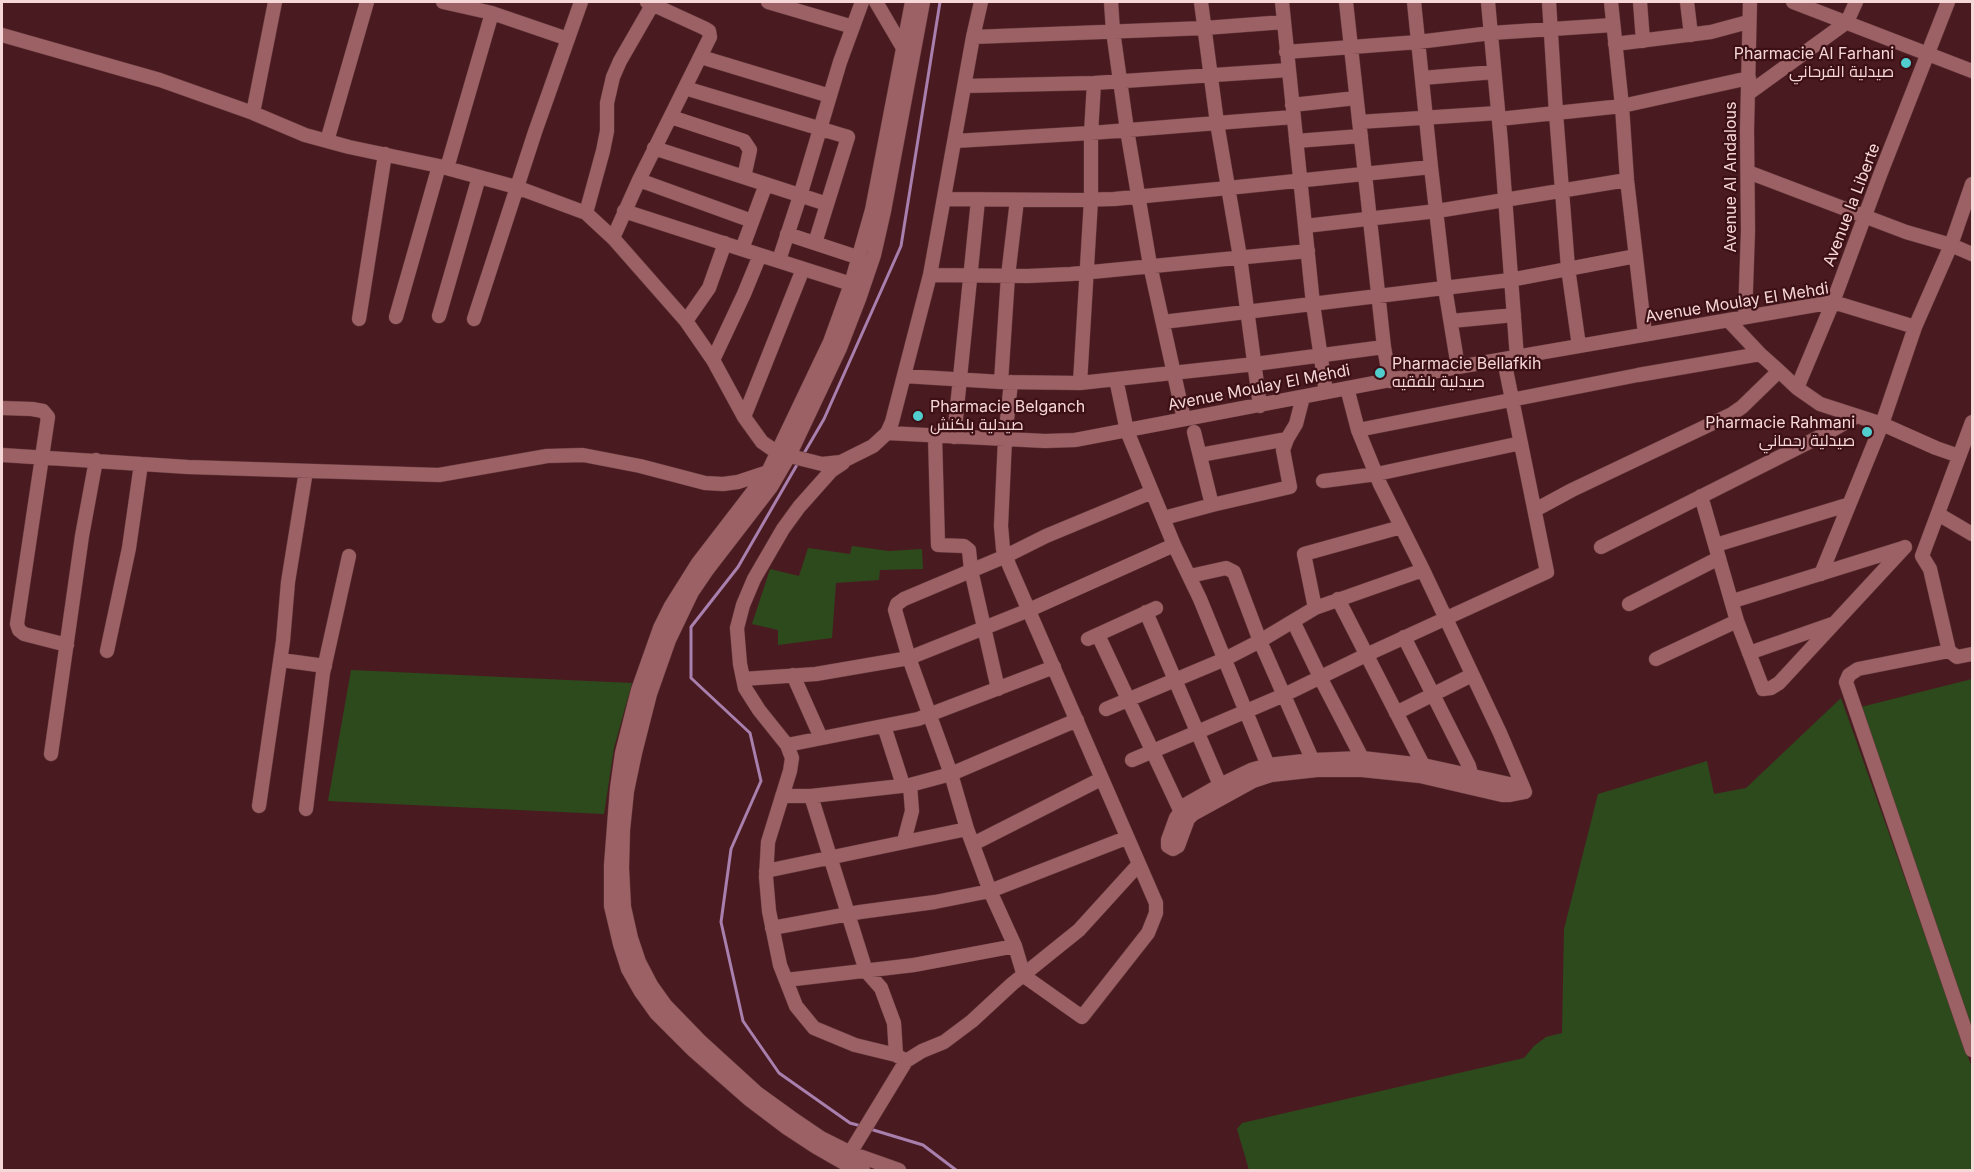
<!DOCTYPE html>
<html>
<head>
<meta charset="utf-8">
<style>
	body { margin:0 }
	#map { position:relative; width:1974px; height:1172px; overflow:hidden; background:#491b20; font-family:Inter,sans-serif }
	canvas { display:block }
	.frame { position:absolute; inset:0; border:3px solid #f6d7d8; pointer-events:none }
</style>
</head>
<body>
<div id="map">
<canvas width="1974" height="1172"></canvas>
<div class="frame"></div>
</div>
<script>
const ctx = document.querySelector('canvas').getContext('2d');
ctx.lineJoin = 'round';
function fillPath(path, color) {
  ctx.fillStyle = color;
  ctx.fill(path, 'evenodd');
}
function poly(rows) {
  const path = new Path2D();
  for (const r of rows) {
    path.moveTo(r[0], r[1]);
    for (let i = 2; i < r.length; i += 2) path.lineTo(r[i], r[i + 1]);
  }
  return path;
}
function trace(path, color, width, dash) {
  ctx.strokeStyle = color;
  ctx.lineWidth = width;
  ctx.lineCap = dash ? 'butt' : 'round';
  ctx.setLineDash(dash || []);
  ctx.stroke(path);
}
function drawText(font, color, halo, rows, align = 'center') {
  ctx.font = font + ' Inter,Cairo,sans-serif';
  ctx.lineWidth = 4.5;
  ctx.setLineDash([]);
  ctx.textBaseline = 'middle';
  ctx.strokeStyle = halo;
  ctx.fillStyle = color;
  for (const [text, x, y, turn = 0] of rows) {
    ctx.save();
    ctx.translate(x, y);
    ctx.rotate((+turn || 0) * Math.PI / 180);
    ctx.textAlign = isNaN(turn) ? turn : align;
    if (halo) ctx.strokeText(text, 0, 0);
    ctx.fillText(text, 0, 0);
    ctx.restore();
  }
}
const green = poly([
	[852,546,889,551,922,549,923,569,880,570,879,580,836,583,832,638,778,645,778,630,752,624,770,569,799,576,808,548,850,554],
	[351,670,632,683,614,748,604,814,328,801],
	[1972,679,1972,1032,1932,912,1861,707],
	[1841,698,1972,1068,1972,1170,1249,1170,1237,1129,1242,1123,1524,1058,1534,1046,1546,1037,1562,1033,1564,929,1598,794,1707,761,1714,794,1746,788]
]);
const stream = poly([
	[803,455,824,419,901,246,940,2],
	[798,463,738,567,691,627,691,678,750,733,761,781,731,849,721,922,743,1021,779,1073,850,1123,861,1126],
	[870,1129,923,1145,956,1170]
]);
const minor = poly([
	[443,2,492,13,568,39],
	[768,2,853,27],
	[876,2,903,48],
	[1111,2,1113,31,1127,130,1150,265,1184,419],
	[1201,2,1217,123,1240,257,1260,406],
	[1282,2,1313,304,1326,392],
	[1346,2,1384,347,1390,381],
	[1414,2,1431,167,1445,288,1458,367],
	[1488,2,1501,143,1517,358],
	[1549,2,1556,113,1568,268,1579,346],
	[1611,2,1622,106,1627,180,1645,334],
	[1640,2,1643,41],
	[1687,2,1691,35],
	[1793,2,1972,71],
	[1948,2,1880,175,1833,302,1797,388,1820,404,1882,424,1936,448,1959,456],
	[2,35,160,80,253,113,305,135,349,147,439,166,516,187,586,213,613,238,686,321,713,360,744,417,762,442,778,453,822,464,841,462,873,446,887,433,892,422,930,275,973,37,981,2],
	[973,37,1205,28,1284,22],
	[1615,44,1711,32,1748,22],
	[1286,52,1418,42,1491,33,1613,25],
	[701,57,830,96],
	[1422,78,1494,72],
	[964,86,1094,83,1289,70],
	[685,88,848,137,815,243],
	[1749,93,1847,22,1856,2],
	[1292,105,1356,98],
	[253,113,275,2],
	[671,117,744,141,750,150,744,177],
	[1499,119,1622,106,1749,78],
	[1359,122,1498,113],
	[327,141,367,2],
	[955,141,1091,133,1293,117],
	[1296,141,1361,136],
	[654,148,827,204],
	[447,168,492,13],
	[1748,172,1906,232,1951,245,1972,254],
	[639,180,752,221],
	[945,199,1075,200,1114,199,1228,188,1431,167],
	[624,211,760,255],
	[586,213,603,151,607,131,607,103,613,77,620,61,654,2],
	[1305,226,1437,211,1627,180],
	[787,234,860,258],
	[613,238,639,180,710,37,709,31,704,28,647,2],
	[742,249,766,184],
	[779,260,800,196,840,62,862,2],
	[930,275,1028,276,1071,274,1308,251],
	[439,316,479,177],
	[396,317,439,166],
	[1745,317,1748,231,1747,130,1750,2],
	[359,319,385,154],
	[474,319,535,132,581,2],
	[1728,320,1760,354],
	[686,321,709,288,725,243],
	[1451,321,1514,315],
	[1163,322,1510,280,1636,256],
	[713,360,744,294,760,255,851,284],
	[904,376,1001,382,1080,383,1255,364,1384,347],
	[1116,379,1127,431,1174,545,1200,599,1271,773],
	[1001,382,1008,276,1017,200],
	[1011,382,1005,439,1001,526,1003,549,1006,556,1009,565,1156,903,1156,913,1148,933,1082,1017,1024,976,1015,946,990,891,967,829,951,774,909,658,895,610,897,604,904,599,1006,556,1046,536,1152,492],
	[1080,383,1091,200,1091,133,1094,83],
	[1347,388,1358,430,1380,484,1423,570,1500,733,1523,787,1525,792,1510,795,1502,795,1420,776,1362,770,1317,770,1271,775,1253,781,1193,814,1188,819,1178,846,1173,849,1168,846,1168,840,1176,818,1185,805,1220,785,1251,770,1268,765,1313,760,1362,758,1423,765,1523,787],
	[2,408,32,409,43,411,48,417,17,624,19,630,24,634,67,645],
	[744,417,803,269],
	[1358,430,1638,375,1760,354,1779,371],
	[1194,432,1212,505],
	[887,433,1045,441,1075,440,1458,367,1833,302,1915,327],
	[935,436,938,545,964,546,969,550,971,570,998,689],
	[954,437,978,200],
	[2,455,188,467,439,475,547,456,583,455,640,466,705,483,723,484,738,482,768,472],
	[1200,455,1287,439],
	[843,463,831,471,799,507,783,529,754,579,743,605,737,628,740,664,745,688,759,710,787,745,792,758,790,771,768,842,766,877,769,911,780,965,796,1006,814,1028,855,1045,896,1055,906,1061,922,1051,944,1042,972,1021,1012,984,1079,930,1139,864],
	[1323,481,1377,474,1521,443],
	[1701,496,1737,621,1763,689,1771,688,1779,683,1905,547],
	[1535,510,1572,490,1732,414,1742,407,1779,371,1797,388],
	[1938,514,1972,534],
	[1164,518,1212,505,1290,487,1283,450,1287,439,1296,424,1303,397],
	[1716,545,1847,505],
	[1601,547,1829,432,1857,416],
	[1821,574,1882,424,1915,327,1951,245,1972,184],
	[1190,576,1226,568,1234,572,1260,641,1316,768],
	[1338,599,1423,765],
	[1733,601,1903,548],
	[1629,604,1719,558],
	[1315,608,1304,554,1401,527],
	[1146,612,1220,785],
	[1293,621,1320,677,1362,758],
	[1098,635,1180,810],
	[1404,637,1469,766,1474,784],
	[1088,639,1156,608],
	[107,651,129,548,141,464],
	[1949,651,1930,569,1922,556,1972,422],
	[1749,653,1832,624],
	[1972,654,1957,657,1949,651,1858,669,1849,675,1846,682,1972,1050],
	[1656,659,1737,621],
	[281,660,325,666],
	[793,675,821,738],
	[743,679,816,674,909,658,1029,610,1174,545],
	[1106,709,1225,659,1260,641,1315,608,1423,570],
	[1396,713,1472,675],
	[884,726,903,785],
	[787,745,918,719,1054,667],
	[51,754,82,536,96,460],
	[1132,760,1284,695,1366,655,1547,572,1504,360],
	[782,796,811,796,910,785,951,774,1077,720],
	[811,796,866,971,881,988,894,1023,896,1055],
	[259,806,283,641,288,582,306,471],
	[306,809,323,673,349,556],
	[904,841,912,811,910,785],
	[973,844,1101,779],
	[766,871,967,829],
	[772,928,860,912,935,902,990,891,1126,838],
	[786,980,914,965,1015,946],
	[847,1158,906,1061],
	[863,1170,844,1163,816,1147,787,1128,750,1100,693,1050,656,1013,641,992,628,969,620,944,611,906,611,865,617,788,622,753,638,690,660,628,671,606,698,563,768,472,830,342,851,284,872,210,912,2],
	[899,1170,851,1153,821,1138,793,1119,757,1093,700,1041,666,1006,651,985,639,962,631,938,624,907,622,868,623,830,627,791,635,753,650,694,669,640,692,592,707,570,771,487,789,456,840,348,859,299,874,255,884,211,923,2]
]);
const markers = [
	[1906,63,6,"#52cdce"],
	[1380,373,6,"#52cdce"],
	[918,416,6,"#52cdce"],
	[1867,432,6,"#52cdce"]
];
const poiNames = [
	["Pharmacie Al Farhani",1894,54],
	["صيدلية الفرحاني",1894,72],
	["Pharmacie Bellafkih",1392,364,"left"],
	["صيدلية بلفقيه",1392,382,"left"],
	["Pharmacie Belganch",930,407,"left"],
	["صيدلية بلكنش",930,425,"left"],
	["Pharmacie Rahmani",1855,423],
	["صيدلية رحماني",1855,441]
];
const streetNames = [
	["Avenue Al Andalous",1731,177,-90],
	["Avenue la Liberte",1852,205,-69],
	["Avenue Moulay El Mehdi",1737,303,-9],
	["Avenue Moulay El Mehdi",1259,388,-11]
];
fillPath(green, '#2d4a1d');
trace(stream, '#a87fad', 3);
trace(minor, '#65393d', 15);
trace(minor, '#9b6164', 14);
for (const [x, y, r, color] of markers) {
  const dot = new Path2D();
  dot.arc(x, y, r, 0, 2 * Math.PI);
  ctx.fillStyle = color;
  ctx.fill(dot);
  trace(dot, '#3d1016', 2);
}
drawText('16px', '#f6d7d8', '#3d1016', poiNames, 'right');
drawText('16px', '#f6d7d8', '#3d1016', streetNames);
</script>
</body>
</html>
